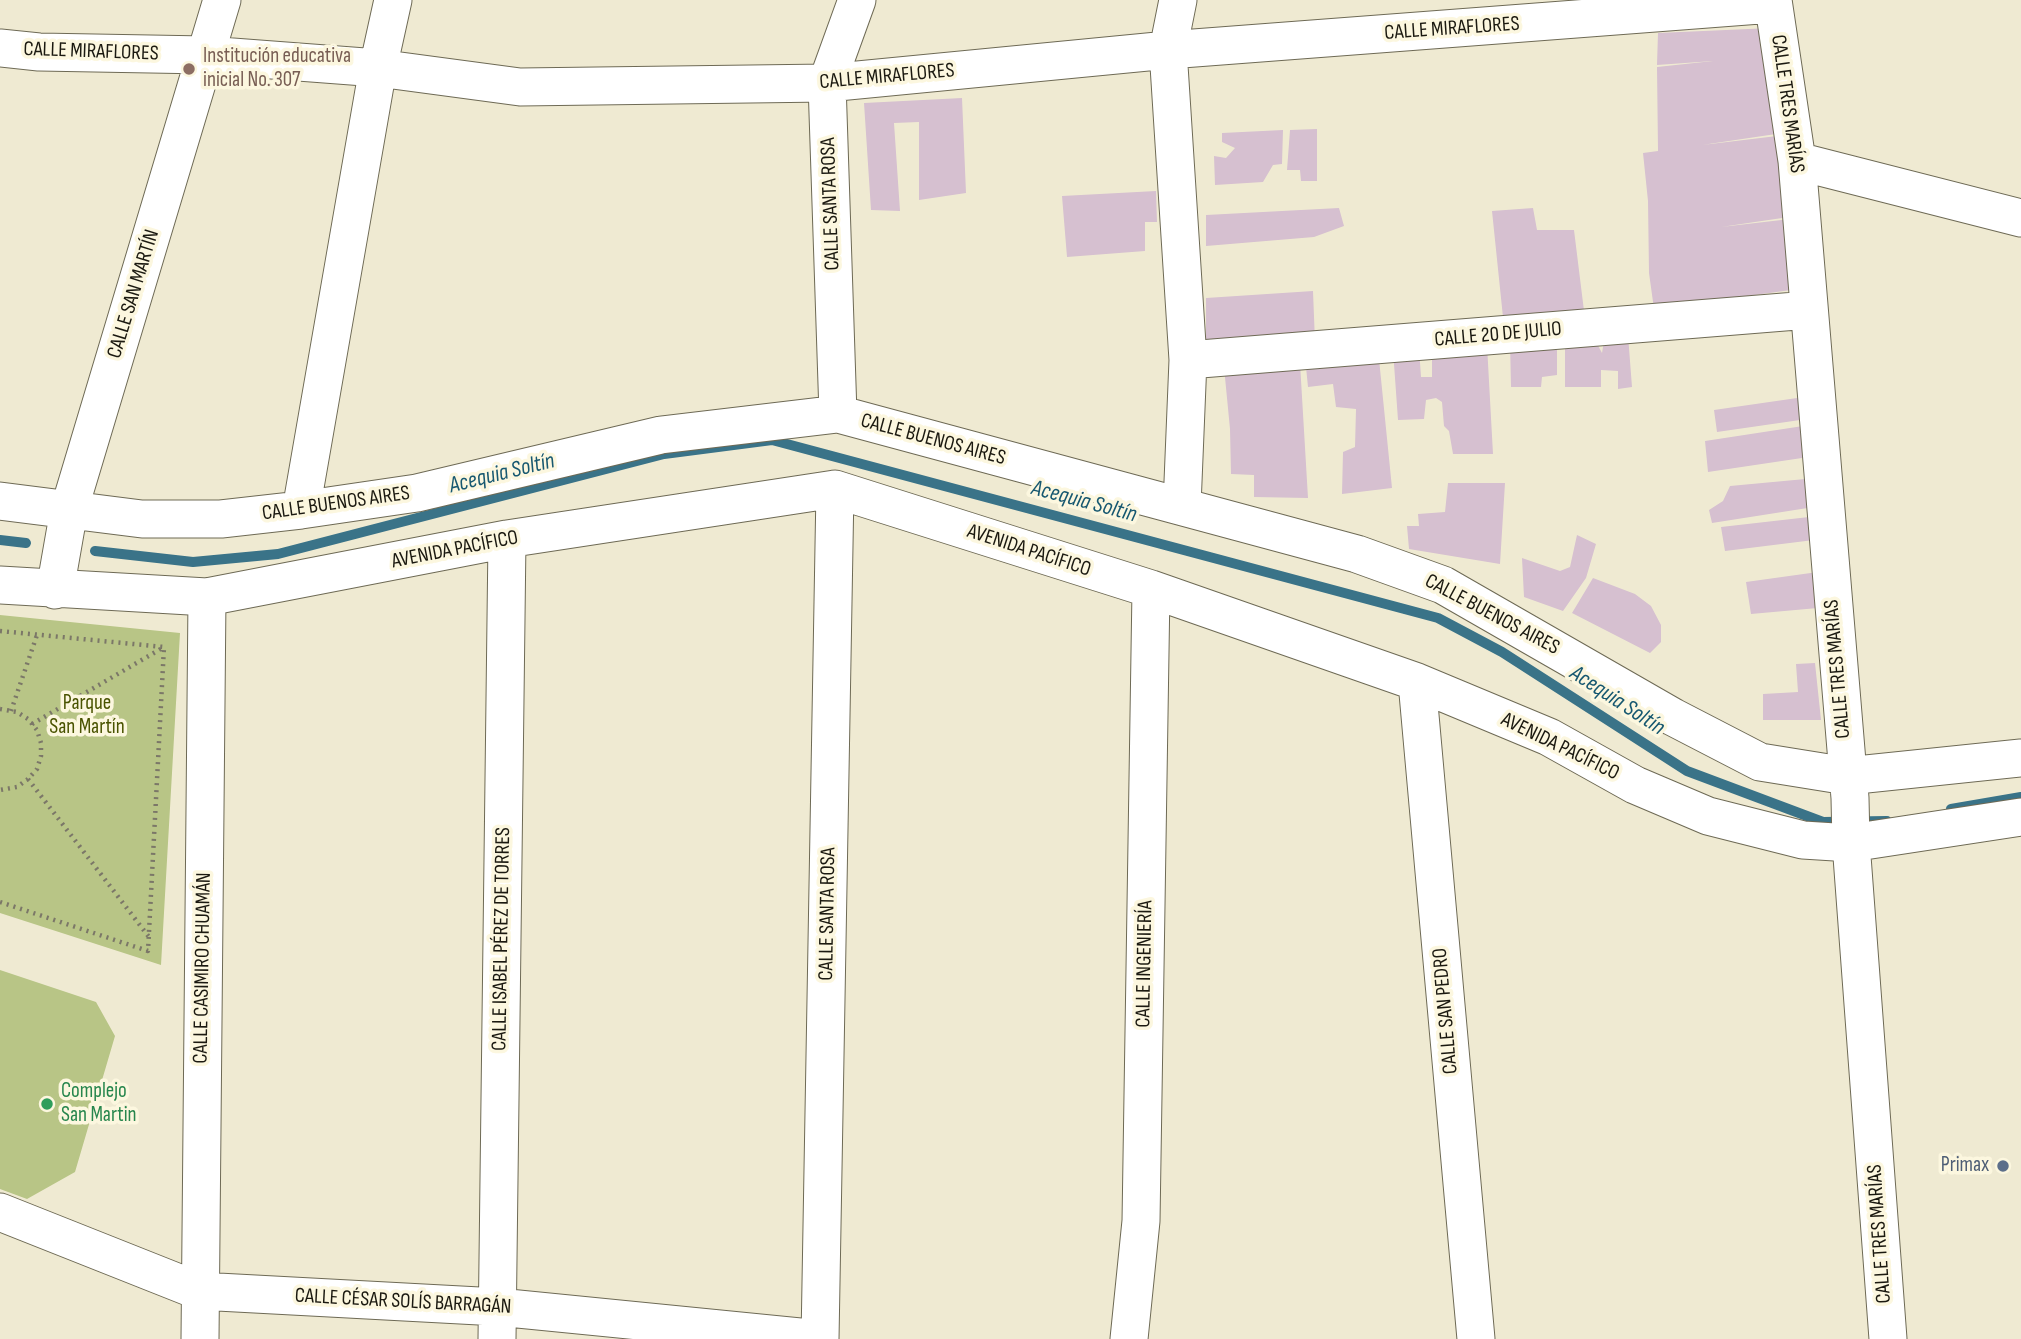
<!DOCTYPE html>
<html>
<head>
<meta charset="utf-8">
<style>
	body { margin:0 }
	canvas { display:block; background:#efead2 }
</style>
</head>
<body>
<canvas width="2021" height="1339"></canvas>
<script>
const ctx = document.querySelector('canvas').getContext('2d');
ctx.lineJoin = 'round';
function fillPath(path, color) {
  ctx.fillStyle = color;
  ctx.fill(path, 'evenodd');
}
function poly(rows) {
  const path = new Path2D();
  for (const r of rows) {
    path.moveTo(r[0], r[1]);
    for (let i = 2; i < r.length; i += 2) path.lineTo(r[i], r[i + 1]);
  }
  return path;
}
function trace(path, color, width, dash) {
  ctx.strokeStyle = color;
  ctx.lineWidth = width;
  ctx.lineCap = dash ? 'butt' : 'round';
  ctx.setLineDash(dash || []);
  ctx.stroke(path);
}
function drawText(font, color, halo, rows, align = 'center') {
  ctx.font = font + ' "Sofia Sans Condensed",sans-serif';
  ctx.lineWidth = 7;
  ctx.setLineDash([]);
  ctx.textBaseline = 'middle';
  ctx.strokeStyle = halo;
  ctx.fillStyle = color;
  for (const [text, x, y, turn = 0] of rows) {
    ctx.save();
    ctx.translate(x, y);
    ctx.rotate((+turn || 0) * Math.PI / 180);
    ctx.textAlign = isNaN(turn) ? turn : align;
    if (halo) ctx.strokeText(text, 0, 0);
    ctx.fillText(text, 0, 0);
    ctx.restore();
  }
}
const green = poly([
	[0,615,180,633,161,965,0,913],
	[0,970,96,1002,115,1036,75,1172,27,1199,0,1189]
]);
const stream = poly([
	[0,540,26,543],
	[95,551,193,562,278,554,664,454,772,440,1438,618,1502,652,1687,771,1823,822,1887,821],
	[1951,809,2021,797]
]);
const building = poly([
	[1771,28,1776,134,1702,145,1777,136,1789,217,1721,227,1790,219,1798,289,1654,309,1649,273,1648,201,1643,153,1658,151,1657,67,1713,61,1657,65,1658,33],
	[962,98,966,193,919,200,919,122,894,123,900,211,871,210,864,103],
	[1317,129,1317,181,1301,181,1300,170,1287,170,1290,130],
	[1283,130,1282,164,1273,165,1263,182,1215,185,1214,156,1226,158,1235,148,1222,142,1222,133],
	[1156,191,1157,222,1145,222,1145,251,1067,257,1062,196],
	[1339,208,1344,226,1314,237,1206,246,1206,215],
	[1533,208,1537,230,1574,230,1585,319,1504,327,1492,211],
	[1313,291,1315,342,1206,350,1206,298],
	[1605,335,1628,335,1632,387,1618,389,1618,371,1601,370,1601,387,1565,387,1565,337,1593,336,1602,353],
	[1557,337,1557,375,1542,377,1541,387,1511,387,1510,341],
	[1487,345,1493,454,1453,454,1449,431,1444,426,1442,402,1436,398,1426,400,1424,419,1398,420,1393,350,1419,348,1421,377,1432,377,1432,348],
	[1379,359,1392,488,1342,494,1343,452,1355,447,1356,409,1336,407,1333,384,1308,387,1306,367],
	[1300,363,1308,498,1254,497,1254,475,1231,474,1230,429,1224,367],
	[1804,397,1807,419,1717,432,1714,410],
	[1803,426,1802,458,1708,472,1705,441],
	[1816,478,1814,507,1712,523,1709,510,1723,501,1730,486],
	[1448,483,1505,483,1500,564,1409,549,1407,526,1419,526,1418,514,1445,512],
	[1809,517,1814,540,1725,551,1721,527],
	[1577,535,1596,544,1586,578,1563,611,1524,597,1522,558,1560,571,1570,567],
	[1825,571,1829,607,1751,614,1746,582],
	[1593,578,1635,594,1651,606,1661,625,1661,642,1650,653,1572,613],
	[1815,663,1821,720,1763,720,1763,694,1798,692,1796,664]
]);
const path = poly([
	[0,631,164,647,148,951,0,902],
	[0,709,17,712,28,719,37,730,41,743,41,756,37,769,28,779,17,787,0,790],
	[11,711,37,635],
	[32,724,164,647],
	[28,779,149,937]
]);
const minor = poly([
	[1178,0,1168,50,1188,360,1182,506],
	[1773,0,1797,161,1850,798,1851,843,1888,1339],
	[0,48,39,52,206,55,378,68,520,87,827,83,1168,50,1773,4],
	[1797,161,2021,218],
	[1188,360,1809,310],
	[838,414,827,83,857,0],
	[0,501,142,519,221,519,301,510,417,493,661,435,838,414,1357,554,1443,585,1673,717,1760,762,1847,776,2021,758],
	[301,510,378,68,393,0],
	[0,585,207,597,507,539,835,489,1151,589,1417,682,1549,737,1635,785,1708,816,1803,840,1851,843,2021,817],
	[55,590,69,510,222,0],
	[1417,682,1476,1339],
	[0,1212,199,1291,498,1307,820,1339],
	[200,1339,207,597],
	[497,1339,507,539],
	[820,1339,835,489],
	[1129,1339,1141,1221,1151,589]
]);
const markers = [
	[189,69,7,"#8d6e63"],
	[47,1104,7,"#2e9e5b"],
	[2003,1166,7,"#5c6f8a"]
];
const streetNames = [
	["CALLE MIRAFLORES",1452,29,-4],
	["CALLE MIRAFLORES",91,52,2],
	["CALLE MIRAFLORES",887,77,-5],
	["CALLE TRES MARÍAS",1787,104,82],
	["CALLE SANTA ROSA",831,204,-92],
	["CALLE SAN MARTÍN",134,294,-73],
	["CALLE 20 DE JULIO",1498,335,-5],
	["CALLE BUENOS AIRES",933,440,15],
	["CALLE BUENOS AIRES",336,504,-8],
	["AVENIDA PACÍFICO",455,550,-11],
	["AVENIDA PACÍFICO",1029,551,18],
	["CALLE BUENOS AIRES",1492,615,28],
	["CALLE TRES MARÍAS",1838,669,-95],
	["AVENIDA PACÍFICO",1560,747,26],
	["CALLE SANTA ROSA",828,914,-89],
	["CALLE ISABEL PÉREZ DE TORRES",502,939,-89],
	["CALLE INGENIERÍA",1145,964,-89],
	["CALLE CASIMIRO CHUAMÁN",203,968,-89],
	["CALLE SAN PEDRO",1446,1011,-95],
	["CALLE TRES MARÍAS",1880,1234,-94],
	["CALLE CÉSAR SOLÍS BARRAGÁN",403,1302,3]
];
const educationNames = [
	["Institución educativa",203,57],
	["inicial No. 307",203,81]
];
const parkNames = [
	["Parque",87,704],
	["San Martín",87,728]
];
const leisureNames = [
	["Complejo",61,1092],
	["San Martin",61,1116]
];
const serviceNames = [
	["Primax",1989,1166]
];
const waterNames = [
	["Acequia Soltín",502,474,-14],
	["Acequia Soltín",1084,502,15],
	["Acequia Soltín",1617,701,33]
];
fillPath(green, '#b8c586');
trace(stream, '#3a7388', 10);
fillPath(building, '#d6c0d0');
trace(minor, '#6e6a55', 39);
trace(path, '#7b7768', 4.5, [2, 5]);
trace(minor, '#fff', 37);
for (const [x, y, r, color] of markers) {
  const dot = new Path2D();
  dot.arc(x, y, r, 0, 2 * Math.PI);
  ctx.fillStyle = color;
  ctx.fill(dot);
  trace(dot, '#fcf7df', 2.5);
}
drawText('21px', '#1b1910', '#fcf7df', streetNames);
drawText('21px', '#785e54', '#fcf7df', educationNames, 'left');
drawText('21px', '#495300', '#fcf7df', parkNames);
drawText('21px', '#27864d', '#fcf7df', leisureNames, 'left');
drawText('21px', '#4e5e75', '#fcf7df', serviceNames, 'right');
drawText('italic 23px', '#175870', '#fcf7df', waterNames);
</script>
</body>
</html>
